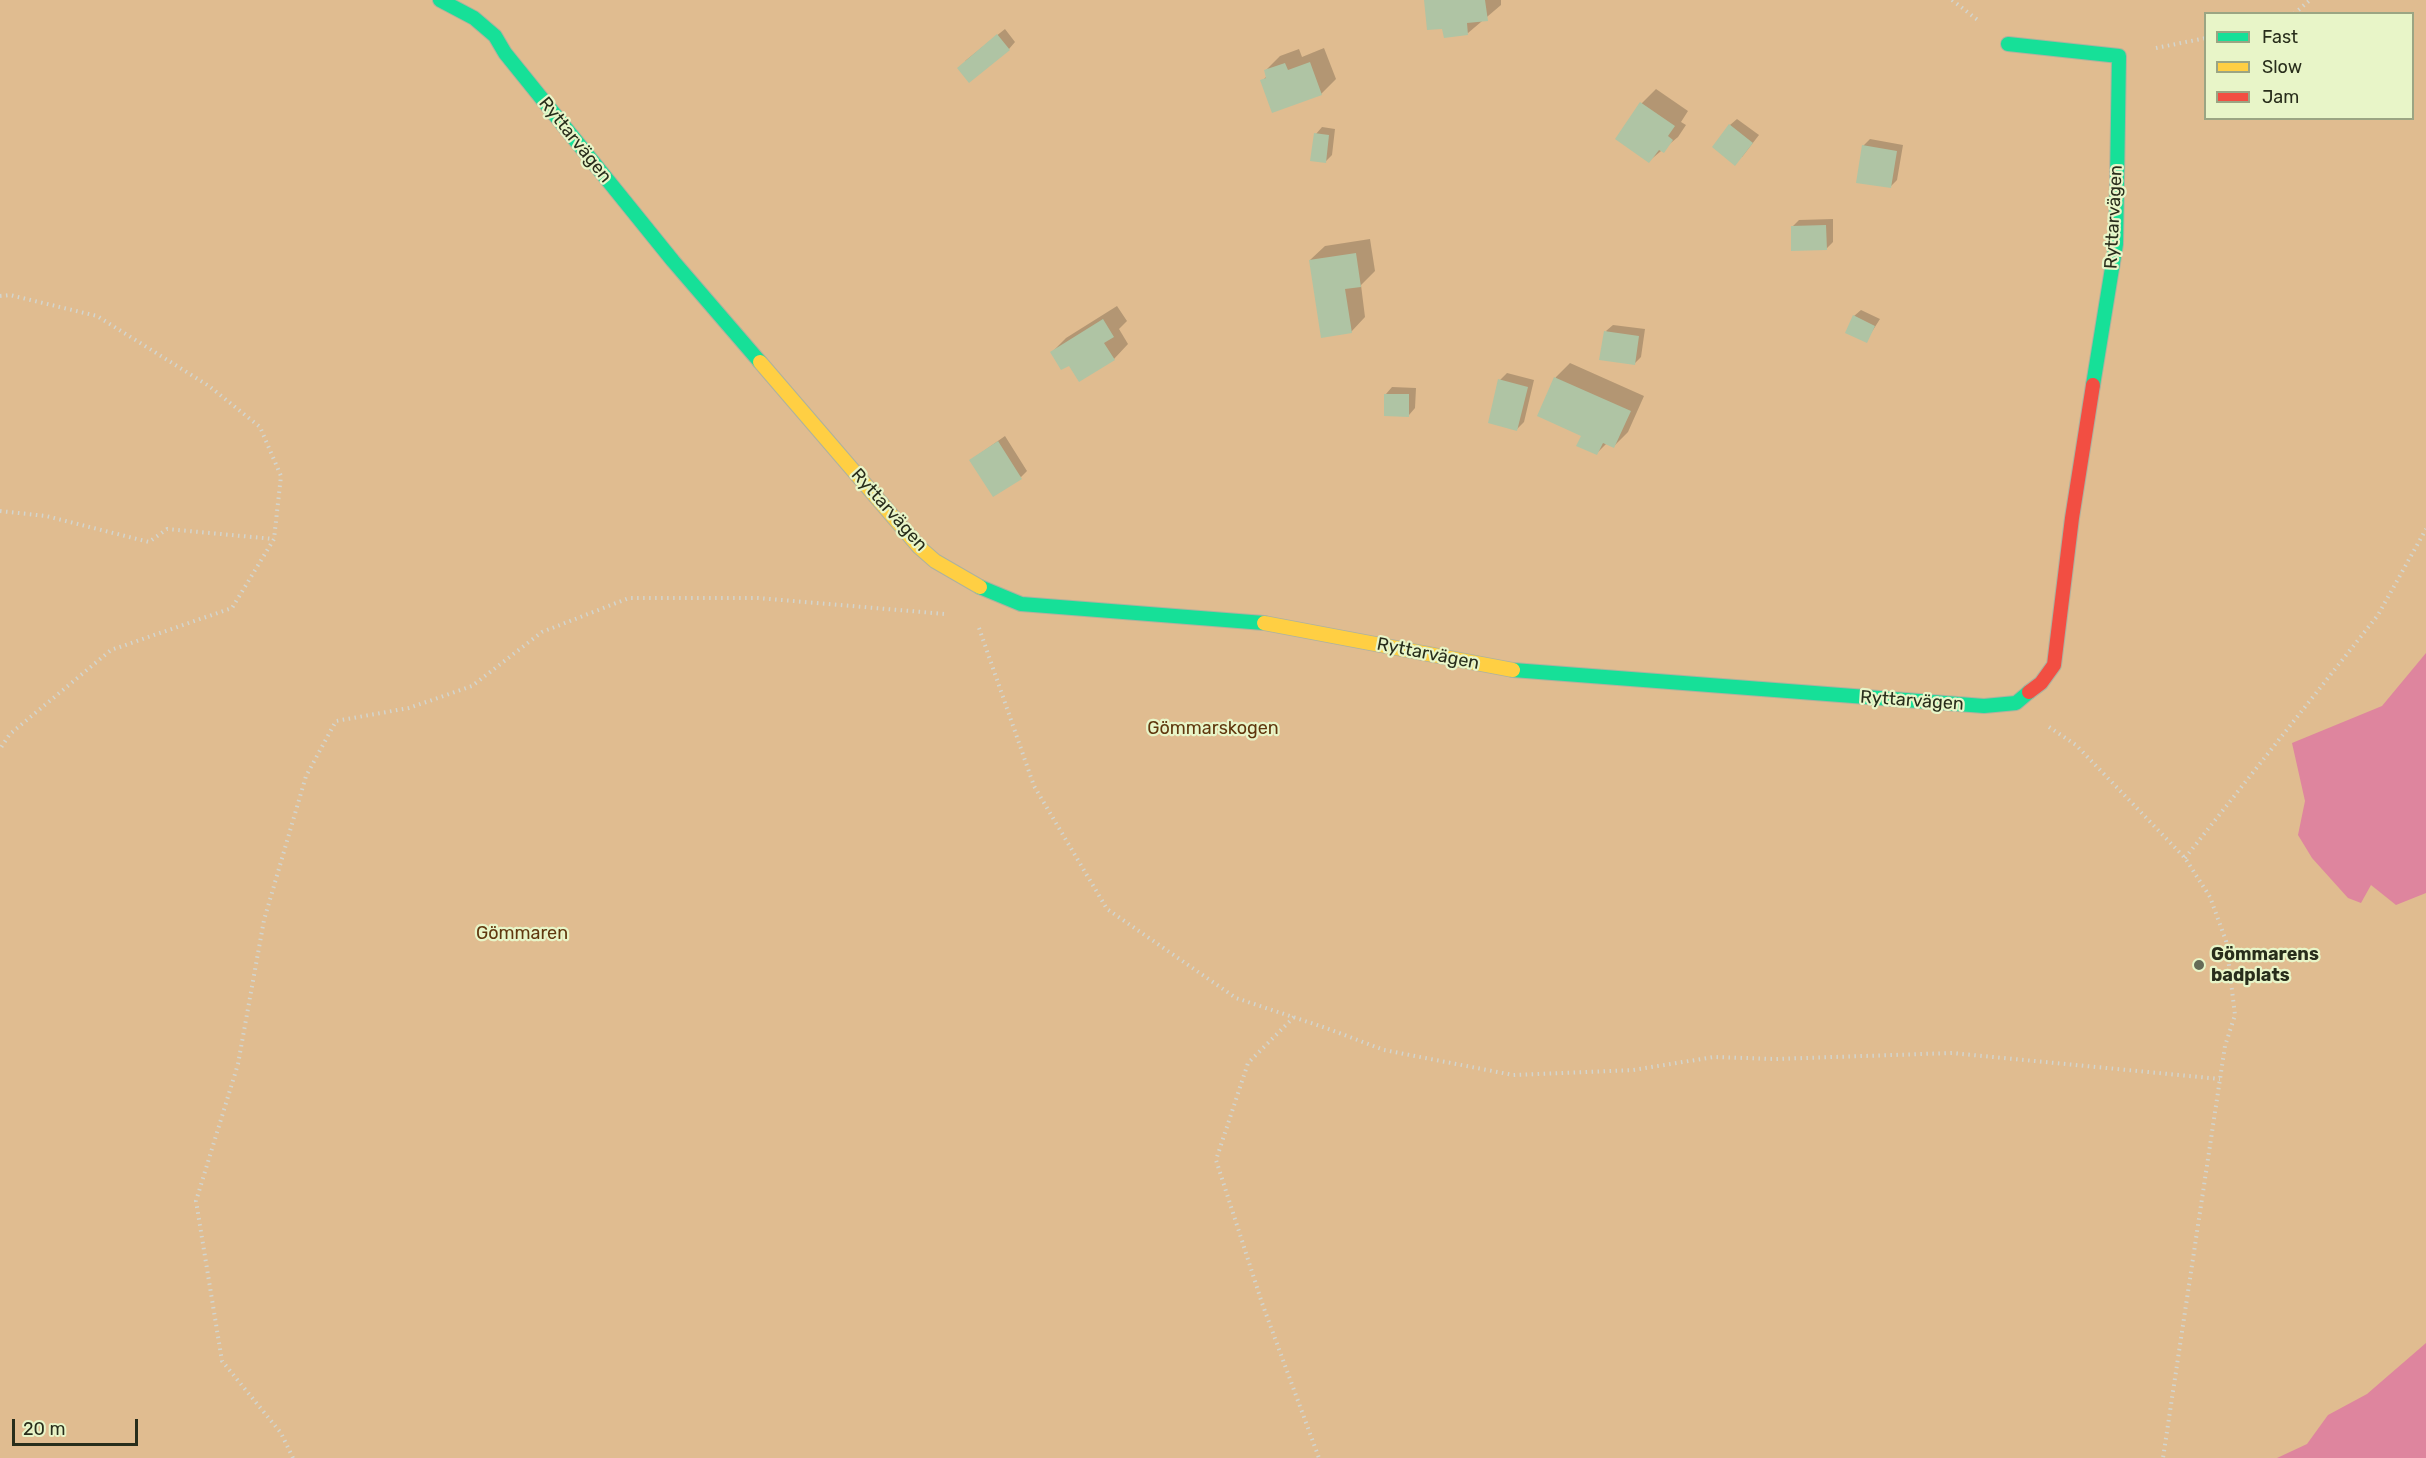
<!DOCTYPE html>
<html>
<head>
<meta charset="utf-8">
<style>
	body { margin:0 }
	#map { position:relative; width:2426px; height:1458px; overflow:hidden; background:#d7dec6; font-family:Rubik,sans-serif }
	canvas { display:block }
	.legend { position:absolute; left:2204px; top:12px; width:210px; height:108px; box-sizing:border-box; background:#e8f5c8; border:2px solid #9ba583; margin:0; padding:8px 10px; list-style:none; font-size:18px; color:#282d1b }
	.legend li { display:flex; align-items:center; gap:12px; height:30px }
	.legend b { width:30px; border:2px solid #9ba583 }
	.scale { position:absolute; left:12px; top:1419px; width:126px; height:27px; box-sizing:border-box; border:3px solid #282d1b; border-top:0; padding-left:8px; font-size:18px; line-height:21px; white-space:nowrap; color:#282d1b; -webkit-text-stroke:4px #e8f5c8; paint-order:stroke }
</style>
</head>
<body>
<div id="map">
<canvas width="2426" height="1458"></canvas>
<ul class="legend">
<li><b style="height:8px;background:#16e098"></b>Fast</li>
<li><b style="height:8px;background:#ffcf43"></b>Slow</li>
<li><b style="height:8px;background:#f24e42"></b>Jam</li>
</ul>
<div class="scale">20 m</div>
</div>
<script>
const ctx = document.querySelector('canvas').getContext('2d');
ctx.lineJoin = 'round';
function fillPath(path, color) {
  ctx.fillStyle = color;
  ctx.fill(path, 'evenodd');
}
function poly(rows) {
  const path = new Path2D();
  for (const r of rows) {
    path.moveTo(r[0], r[1]);
    for (let i = 2; i < r.length; i += 2) path.lineTo(r[i], r[i + 1]);
  }
  return path;
}
function trace(path, color, width, dash) {
  ctx.strokeStyle = color;
  ctx.lineWidth = width;
  ctx.lineCap = dash ? 'butt' : 'round';
  ctx.setLineDash(dash || []);
  ctx.stroke(path);
}
function drawText(font, color, halo, rows, align = 'center') {
  ctx.font = font + ' Rubik,sans-serif';
  ctx.lineWidth = 4.5;
  ctx.setLineDash([]);
  ctx.textBaseline = 'middle';
  ctx.strokeStyle = halo;
  ctx.fillStyle = color;
  for (const [text, x, y, turn = 0] of rows) {
    ctx.save();
    ctx.translate(x, y);
    ctx.rotate((+turn || 0) * Math.PI / 180);
    ctx.textAlign = isNaN(turn) ? turn : align;
    if (halo) ctx.strokeText(text, 0, 0);
    ctx.fillText(text, 0, 0);
    ctx.restore();
  }
}
const green = poly([
	[0,0,2426,0,2426,1458,0,1458],
	[2206,14,2412,14,2412,118,2206,118]
]);
const water = poly([
	[2426,653,2426,893,2396,905,2371,885,2361,903,2348,898,2312,858,2298,835,2305,801,2292,743,2382,706],
	[2426,1343,2426,1458,2277,1458,2307,1444,2328,1415,2367,1394]
]);
const shadow = poly([
	[1425,0,1501,0,1501,5,1468,33,1444,27],
	[1005,29,1015,42,1009,49,965,61],
	[1324,48,1336,79,1321,94,1262,81,1267,76,1265,71,1280,56,1299,49,1302,57],
	[1656,89,1688,111,1681,122,1686,125,1678,137,1649,161,1618,139,1642,103],
	[1737,119,1759,135,1742,157,1730,125],
	[1322,127,1335,129,1332,155,1325,162,1316,134],
	[1870,139,1903,145,1897,180,1890,187,1863,146],
	[1833,219,1833,242,1826,249,1792,227,1799,220],
	[1370,239,1375,271,1361,285,1365,317,1351,332,1310,260,1325,246],
	[1117,306,1127,321,1119,329,1128,344,1114,359,1070,364,1052,352,1066,338],
	[1861,310,1880,319,1866,341,1854,316],
	[1613,325,1645,329,1641,357,1634,364,1606,331],
	[1570,363,1644,396,1628,432,1614,446,1607,443,1597,453,1583,435,1539,415,1556,377],
	[1507,373,1534,380,1524,422,1517,429,1500,380],
	[1392,387,1416,388,1415,408,1409,415,1386,394],
	[1005,436,1027,471,1021,477,971,460]
]);
const building = poly([
	[1424,0,1485,0,1488,21,1467,23,1468,35,1444,38,1442,29,1427,30],
	[997,34,1010,50,969,83,957,68],
	[1310,62,1322,95,1272,113,1260,80,1266,78,1264,70,1285,63,1288,70],
	[1640,102,1675,126,1668,136,1673,140,1664,153,1659,150,1649,163,1615,139],
	[1729,124,1753,143,1735,166,1712,147],
	[1314,133,1329,135,1326,163,1310,161],
	[1862,145,1897,151,1891,188,1856,183],
	[1826,225,1827,250,1791,251,1791,226],
	[1356,253,1361,287,1345,289,1352,333,1321,338,1309,260],
	[1853,315,1875,326,1867,343,1845,333],
	[1103,319,1114,337,1104,343,1115,360,1079,382,1069,366,1061,370,1050,352],
	[1604,331,1639,336,1635,365,1599,360],
	[1554,377,1631,411,1614,448,1603,443,1597,455,1576,446,1581,436,1537,416],
	[1498,379,1528,387,1517,431,1488,423],
	[1384,394,1409,394,1409,417,1384,416],
	[998,441,1022,479,993,497,969,460]
]);
const path = poly([
	[1952,0,1979,21],
	[2294,14,2310,0],
	[2156,48,2206,38],
	[0,296,10,295,97,316,209,386,260,427,281,476,274,539,232,608,111,650,10,734,0,749],
	[0,511,46,516,149,542,167,529,274,539],
	[979,628,1034,786,1107,909,1236,998,1326,1028,1384,1050,1513,1075,1633,1070,1714,1057,1775,1059,1952,1053,2220,1079],
	[2049,727,2076,745,2185,858,2210,897,2226,941,2235,1015,2225,1046,2220,1079,2163,1458],
	[2185,858,2378,615,2426,529],
	[1294,1017,1248,1063,1216,1160,1262,1303,1319,1458],
	[293,1458,281,1433,222,1361,196,1201,238,1064,264,920,306,776,336,721,409,708,472,686,542,632,629,598,758,598,945,614]
]);
const fast = poly([
	[440,0,474,18,495,36,505,53,673,261,760,362],
	[2008,44,2119,56,2116,244,2093,385],
	[980,587,1021,604,1264,623],
	[1513,670,1984,706,2016,703,2029,692]
]);
const slow = poly([
	[760,362,919,547,935,561,980,587],
	[1264,623,1513,670]
]);
const jam = poly([
	[2029,692,2041,683,2054,665,2072,518,2093,385]
]);
const markers = [
	[2199,965,6,"#656b57"]
];
const streetNames = [
	["Ryttarvägen",575,140,51],
	["Ryttarvägen",2114,217,-87],
	["Ryttarvägen",889,510,48],
	["Ryttarvägen",1428,654,11],
	["Ryttarvägen",1912,701,4]
];
const parkNames = [
	["Gömmarskogen",1213,729],
	["Gömmaren",522,934]
];
const poiNames = [
	["Gömmarens",2211,955],
	["badplats",2211,976]
];
fillPath(green, '#e0bc90');
fillPath(water, '#de859e');
fillPath(shadow, '#0003');
fillPath(building, '#afc4a4');
trace(fast, '#adb29f', 16);
trace(slow, '#adb29f', 16);
trace(jam, '#adb29f', 16);
trace(path, '#d3d5ce', 4, [1.5, 4.5]);
trace(fast, '#16e098', 14);
trace(slow, '#ffcf43', 14);
trace(jam, '#f24e42', 14);
for (const [x, y, r, color] of markers) {
  const dot = new Path2D();
  dot.arc(x, y, r, 0, 2 * Math.PI);
  ctx.fillStyle = color;
  ctx.fill(dot);
  trace(dot, '#e8f5c8', 2);
}
drawText('18px', '#282d1b', '#e8f5c8', streetNames);
drawText('18px', '#60370e', '#e8f5c8', parkNames);
drawText('bold 18px', '#282d1b', '#e8f5c8', poiNames, 'left');
</script>
</body>
</html>
